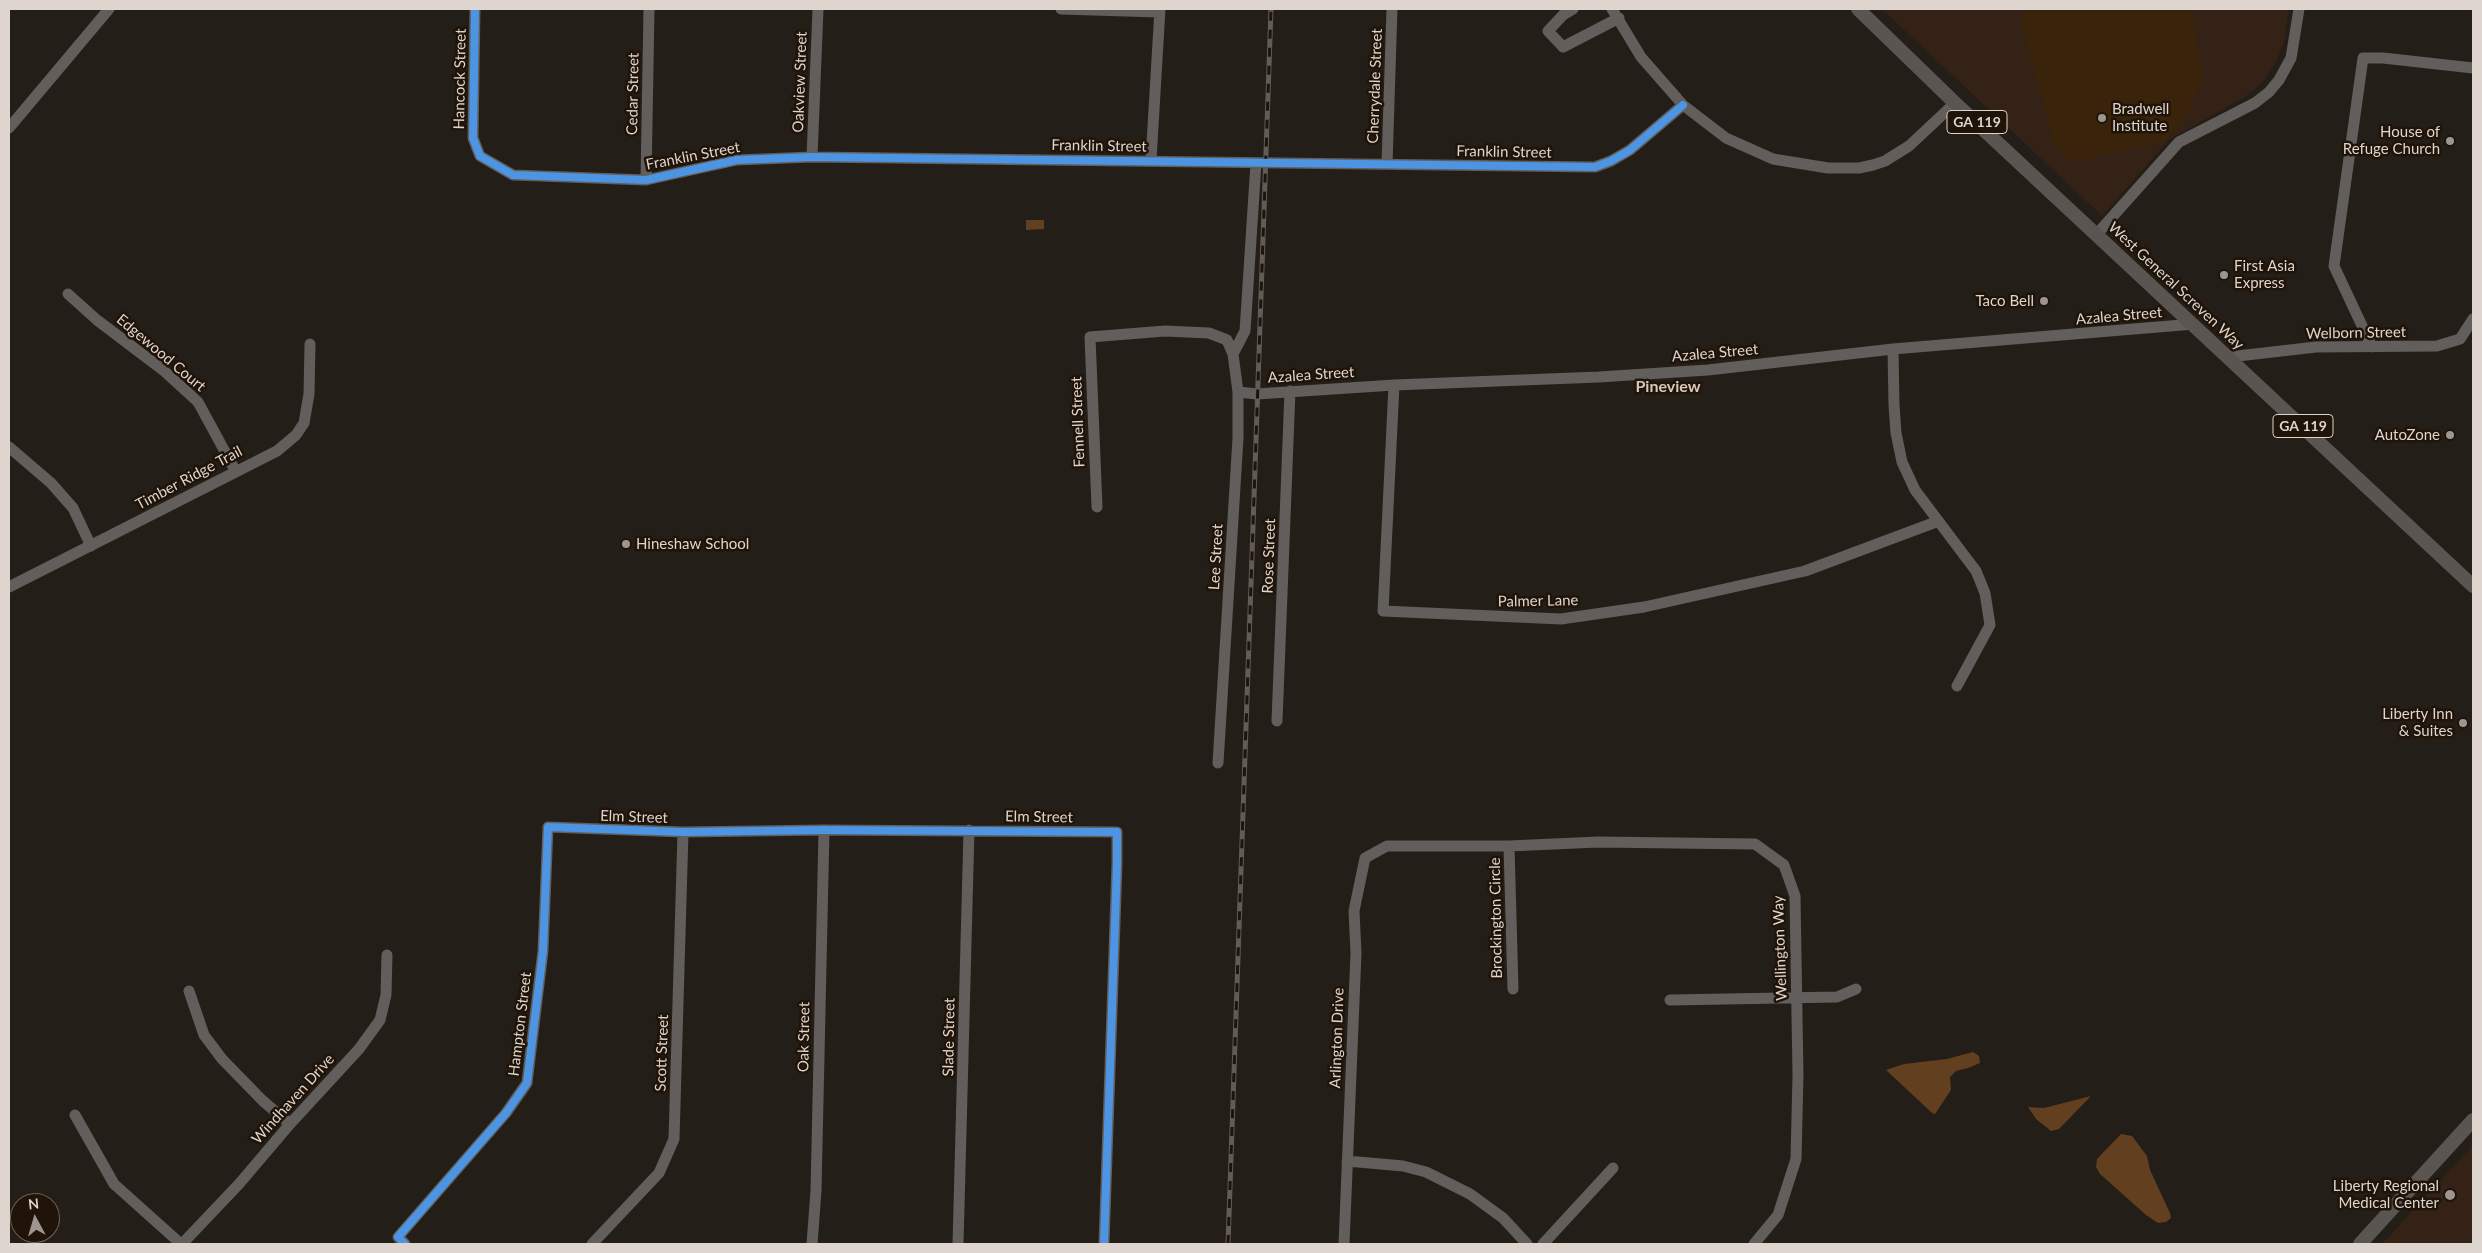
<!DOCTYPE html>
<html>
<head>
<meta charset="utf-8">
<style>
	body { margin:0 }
	#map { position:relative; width:2482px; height:1253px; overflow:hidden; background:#241e18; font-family:Lato,sans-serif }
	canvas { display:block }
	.frame { position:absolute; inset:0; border:10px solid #ded5ce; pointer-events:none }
	.north { position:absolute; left:10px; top:1193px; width:50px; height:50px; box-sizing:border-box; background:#201409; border:1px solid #6c6158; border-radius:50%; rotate:354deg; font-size:14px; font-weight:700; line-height:20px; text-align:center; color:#ded5ce }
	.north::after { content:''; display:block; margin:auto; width:18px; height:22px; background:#9d958e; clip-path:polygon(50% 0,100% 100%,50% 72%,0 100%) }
</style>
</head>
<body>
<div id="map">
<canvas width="2482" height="1253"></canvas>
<div class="frame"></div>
<div class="north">N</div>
</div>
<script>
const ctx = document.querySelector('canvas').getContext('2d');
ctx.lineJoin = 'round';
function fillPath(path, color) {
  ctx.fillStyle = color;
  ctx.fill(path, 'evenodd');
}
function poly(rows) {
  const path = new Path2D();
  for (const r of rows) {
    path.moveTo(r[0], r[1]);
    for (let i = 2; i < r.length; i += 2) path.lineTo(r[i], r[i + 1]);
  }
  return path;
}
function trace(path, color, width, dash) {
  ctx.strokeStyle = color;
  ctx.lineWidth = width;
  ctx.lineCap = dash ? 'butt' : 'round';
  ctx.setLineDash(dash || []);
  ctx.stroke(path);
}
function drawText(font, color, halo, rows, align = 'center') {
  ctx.font = font + ' Lato,sans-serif';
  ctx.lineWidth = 5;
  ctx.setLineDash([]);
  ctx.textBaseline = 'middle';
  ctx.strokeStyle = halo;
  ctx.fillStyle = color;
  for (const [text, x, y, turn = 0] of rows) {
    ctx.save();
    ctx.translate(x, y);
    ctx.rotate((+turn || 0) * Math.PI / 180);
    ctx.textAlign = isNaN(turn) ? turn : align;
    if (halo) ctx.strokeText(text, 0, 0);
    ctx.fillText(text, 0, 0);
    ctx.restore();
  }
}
const built = poly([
	[1882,9,2289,9,2284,42,2276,62,2264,81,2245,97,2170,139,2102,216],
	[2473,1145,2473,1244,2382,1244]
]);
const green = poly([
	[2028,9,2191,9,2204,79,2187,115,2166,140,2074,163,2055,147,2020,20]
]);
const water = poly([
	[1026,220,1044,220,1044,229,1026,230],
	[1973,1052,1979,1056,1980,1063,1968,1068,1956,1071,1950,1077,1951,1090,1935,1114,1932,1113,1886,1070,1904,1064,1947,1059],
	[2091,1096,2059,1129,2051,1131,2036,1119,2028,1107,2044,1108],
	[2121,1134,2132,1136,2147,1156,2150,1170,2170,1213,2171,1218,2166,1222,2158,1223,2146,1215,2100,1174,2096,1167,2097,1159]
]);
const minor = poly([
	[475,9,473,138,480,156,513,175,646,180,737,160,812,157,1595,167,1611,161,1630,150,1683,105],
	[1061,9,1159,12],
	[1573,9,1563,15,1548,31,1563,47,1619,18],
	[1612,9,1641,57,1683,105,1726,138,1773,159,1828,168,1859,168,1873,165,1885,161,1909,146,1955,103],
	[9,128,109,9],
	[812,157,818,9],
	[1151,160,1160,9],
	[1387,164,1392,9],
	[646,180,649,9],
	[2097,234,2179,142,2255,103,2269,92,2279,80,2291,58,2299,9],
	[68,294,97,320,163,370,198,402,236,472],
	[2372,347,2334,266,2363,58,2383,58,2473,68],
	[1893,349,1894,405,1896,433,1902,462,1915,490,1976,571,1985,593,1990,625,1957,686],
	[1233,354,1245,331,1256,163],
	[2229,357,2316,347,2437,346,2460,339,2473,319],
	[1394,385,1383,611,1561,619,1644,607,1805,571,1936,522],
	[1238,392,1257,394,1394,385,1599,377,1708,370,1893,349,2194,324],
	[9,447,51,483,73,508,91,546],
	[1097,507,1090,337,1165,331,1209,333,1227,340,1233,354,1238,392,1238,438,1218,763],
	[9,587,277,451,296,435,304,423,309,394,310,344],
	[1277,721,1290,391],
	[1509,846,1513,989],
	[189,991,204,1035,222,1059,263,1101,290,1124],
	[1670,1000,1837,997,1856,989],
	[75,1115,114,1184,181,1244],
	[1347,1161,1403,1166,1426,1172,1470,1194,1503,1218,1527,1244],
	[182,1244,239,1184,290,1124,359,1049,380,1020,386,995,387,955],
	[405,1244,398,1237,506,1113,527,1083,543,951,548,827,683,832,824,830,1117,832,1117,864,1104,1244],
	[592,1244,659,1173,674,1139,683,832],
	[812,1244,816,1191,824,830],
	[958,1244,969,830],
	[1344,1244,1356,953,1354,911,1365,858,1387,846,1509,846,1598,842,1755,844,1784,865,1795,896,1798,1075,1796,1159,1778,1215,1754,1244],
	[1543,1244,1613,1168]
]);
const major = poly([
	[1858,9,1955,103,2473,586],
	[2360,1244,2473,1120]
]);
const rail = poly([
	[1228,1244,1271,9]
]);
const cycleway = poly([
	[475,9,473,138,480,156,513,175,646,180,737,160,812,157,1595,167,1611,161,1630,150,1683,105],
	[405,1244,398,1237,506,1113,527,1083,543,951,548,827,683,832,824,830,1117,832,1117,864,1104,1244]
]);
const markers = [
	[2102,118,5,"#9d958e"],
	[2450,141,5,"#9d958e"],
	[2224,275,5,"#9d958e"],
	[2044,301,5,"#9d958e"],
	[2450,435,5,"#9d958e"],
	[626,544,5,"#9d958e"],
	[2463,723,5,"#9d958e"],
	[2450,1195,6,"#9d958e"]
];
const shields = [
	[1977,122,60],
	[2303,426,60]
];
const shieldNames = [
	["GA 119",1977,122],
	["GA 119",2303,426]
];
const streetNames = [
	["Hancock Street",460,79,-89],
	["Oakview Street",800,82,-88],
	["Cherrydale Street",1375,86,-88],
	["Cedar Street",633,94,-89],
	["Franklin Street",1099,146,1],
	["Franklin Street",1504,152,1],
	["Franklin Street",693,156,-11],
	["West General Screven Way",2176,286,43],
	["Azalea Street",2119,316,-5],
	["Welborn Street",2356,333,-1],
	["Edgewood Court",161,353,40],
	["Azalea Street",1715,353,-5],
	["Azalea Street",1311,375,-4],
	["Fennell Street",1078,422,-92],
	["Timber Ridge Trail",189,478,-28],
	["Rose Street",1269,556,-88],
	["Lee Street",1216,557,-87],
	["Palmer Lane",1538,601,-1],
	["Elm Street",634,817,2],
	["Elm Street",1039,817,1],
	["Brockington Circle",1496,918,-91],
	["Wellington Way",1780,948,-92],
	["Hampton Street",520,1024,-83],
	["Oak Street",804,1037,-89],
	["Slade Street",949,1037,-89],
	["Arlington Drive",1337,1038,-88],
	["Scott Street",662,1053,-88],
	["Windhaven Drive",293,1099,-48]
];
const poiNames = [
	["Bradwell",2112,109,"left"],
	["Institute",2112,126,"left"],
	["House of",2440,132],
	["Refuge Church",2440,149],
	["First Asia",2234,266,"left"],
	["Express",2234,283,"left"],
	["Taco Bell",2034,301],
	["AutoZone",2440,435],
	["Hineshaw School",636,544,"left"],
	["Liberty Inn",2453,714],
	["& Suites",2453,731],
	["Liberty Regional",2439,1186],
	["Medical Center",2439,1203]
];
const neighbourhoodNames = [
	["Pineview",1668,387]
];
fillPath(built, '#332215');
fillPath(green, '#3a230b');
fillPath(water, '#613f1f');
trace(minor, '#615e5b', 11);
trace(major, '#5a5550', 14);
trace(rail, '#605d59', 5);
trace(rail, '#201409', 3, [9]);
trace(cycleway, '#4d94e3', 8);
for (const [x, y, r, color] of markers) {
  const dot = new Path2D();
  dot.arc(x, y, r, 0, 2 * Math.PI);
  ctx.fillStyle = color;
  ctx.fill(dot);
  trace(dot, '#201409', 2);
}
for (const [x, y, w] of shields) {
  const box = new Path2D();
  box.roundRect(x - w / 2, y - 11.5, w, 23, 4);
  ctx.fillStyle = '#201409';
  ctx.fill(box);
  trace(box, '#ded5ce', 1);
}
drawText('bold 14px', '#ded5ce', null, shieldNames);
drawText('15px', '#ded5ce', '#201409', streetNames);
drawText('15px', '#ded5ce', '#201409', poiNames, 'right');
drawText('bold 16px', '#d9c8ba', '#201409', neighbourhoodNames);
</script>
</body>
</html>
